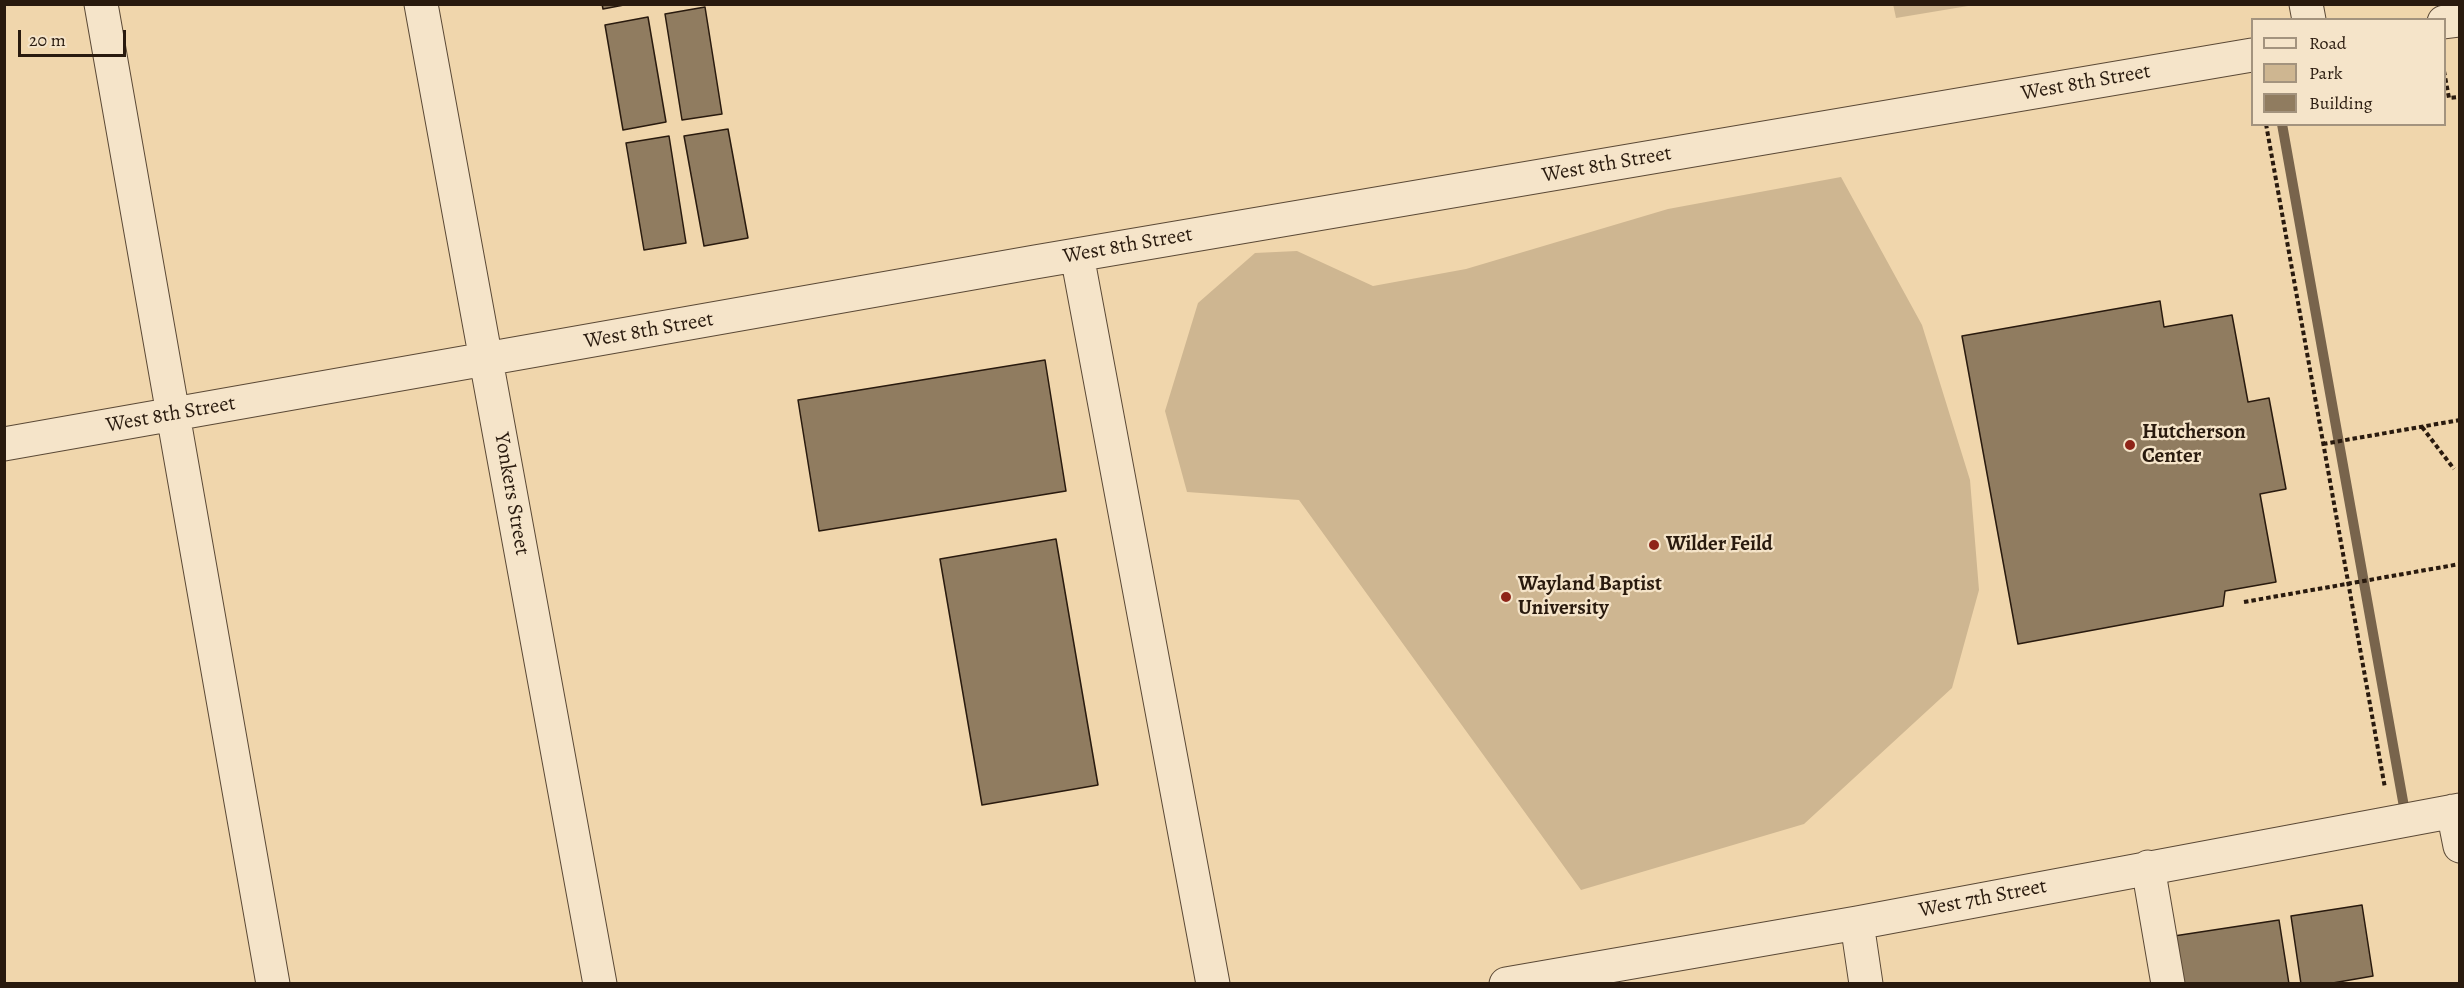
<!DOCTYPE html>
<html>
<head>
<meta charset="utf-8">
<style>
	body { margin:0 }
	#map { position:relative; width:2464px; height:988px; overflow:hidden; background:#f0d6ac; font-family:Alegreya,serif }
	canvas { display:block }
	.frame { position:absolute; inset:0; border:6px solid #291a0e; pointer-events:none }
	.legend { position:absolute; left:2251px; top:18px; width:195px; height:108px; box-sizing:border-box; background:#f5e4c9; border:2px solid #a3937e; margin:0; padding:8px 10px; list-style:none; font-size:18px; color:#291a0e }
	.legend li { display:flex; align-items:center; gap:12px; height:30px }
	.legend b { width:30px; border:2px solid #a3937e }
	.scale { position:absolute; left:18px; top:30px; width:108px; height:27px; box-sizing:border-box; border:3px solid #291a0e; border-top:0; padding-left:8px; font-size:18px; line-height:21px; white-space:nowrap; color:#291a0e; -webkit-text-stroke:4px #f5e4c9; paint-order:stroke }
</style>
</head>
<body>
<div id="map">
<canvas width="2464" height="988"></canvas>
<div class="frame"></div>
<ul class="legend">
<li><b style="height:8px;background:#f5e4c9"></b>Road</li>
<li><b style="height:16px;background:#ceb691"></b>Park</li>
<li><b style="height:16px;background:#907c60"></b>Building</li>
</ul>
<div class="scale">20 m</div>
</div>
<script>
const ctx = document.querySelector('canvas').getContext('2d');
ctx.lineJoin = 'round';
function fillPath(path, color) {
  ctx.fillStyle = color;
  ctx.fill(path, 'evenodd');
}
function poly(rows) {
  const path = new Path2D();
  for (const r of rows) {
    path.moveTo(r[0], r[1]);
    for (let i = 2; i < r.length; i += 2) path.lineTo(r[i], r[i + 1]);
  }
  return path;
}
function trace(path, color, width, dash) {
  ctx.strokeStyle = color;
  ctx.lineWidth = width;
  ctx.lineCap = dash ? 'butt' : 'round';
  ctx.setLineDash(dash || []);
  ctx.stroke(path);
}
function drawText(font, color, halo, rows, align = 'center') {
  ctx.font = font + ' Alegreya,serif';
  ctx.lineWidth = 4.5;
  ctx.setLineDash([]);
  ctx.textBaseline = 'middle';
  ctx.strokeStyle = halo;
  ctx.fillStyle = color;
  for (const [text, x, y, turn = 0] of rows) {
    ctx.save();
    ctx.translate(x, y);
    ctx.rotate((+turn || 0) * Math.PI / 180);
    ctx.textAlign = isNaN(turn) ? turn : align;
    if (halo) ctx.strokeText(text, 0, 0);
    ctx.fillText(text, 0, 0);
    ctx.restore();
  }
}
const green = poly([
	[1893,4,1974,4,1974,5,1896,18],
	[1841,177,1922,325,1970,480,1979,590,1952,688,1804,824,1581,890,1299,500,1187,492,1165,411,1198,303,1255,253,1297,251,1373,286,1466,269,1668,209]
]);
const stream = poly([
	[2282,124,2406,818]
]);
const building = poly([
	[602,4,629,4,603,9,602,4],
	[705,7,722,114,682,120,665,14,705,7],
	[648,17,666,122,623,130,605,25,648,17],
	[728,129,748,238,704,246,684,136,728,129],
	[669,136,686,243,644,250,626,143,669,136],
	[2160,301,2164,327,2232,315,2248,402,2269,398,2286,489,2260,494,2276,582,2225,591,2223,606,2018,644,1962,336,2160,301],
	[1045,360,1066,491,819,531,798,400,1045,360],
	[1056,539,1098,785,982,805,940,559,1056,539],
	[2362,905,2373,976,2327,984,2301,984,2291,916,2362,905],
	[2279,920,2289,984,2182,984,2174,936,2279,920]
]);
const path = poly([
	[2444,71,2449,98,2460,97],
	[2266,124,2385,788],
	[2422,427,2454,469],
	[2323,444,2460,420],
	[2244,602,2460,564]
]);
const minor = poly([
	[101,4,273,984],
	[421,4,600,984],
	[2306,4,2309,20],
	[2444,22,2460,20],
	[1077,255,1213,984],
	[4,444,1035,262,2252,55],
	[2453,811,2460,846],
	[2148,867,2168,984],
	[1857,923,1866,984],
	[1506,984,1857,923,2460,810]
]);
const markers = [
	[2130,445,6,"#8f2418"],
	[1654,545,6,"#8f2418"],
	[1506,597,6,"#8f2418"]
];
const streetNames = [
	["West 8th Street",2086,83,-10],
	["West 8th Street",1607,165,-10],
	["West 8th Street",1128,246,-10],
	["West 8th Street",649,331,-10],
	["West 8th Street",171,415,-10],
	["Yonkers Street",511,494,80],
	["West 7th Street",1983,899,-11]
];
const poiNames = [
	["Hutcherson",2142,433],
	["Center",2142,457],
	["Wilder Feild",1666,545],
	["Wayland Baptist",1518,585],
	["University",1518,609]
];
fillPath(green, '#ceb691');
trace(stream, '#78644c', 10);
fillPath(building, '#907c60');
trace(building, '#291a0e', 1.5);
trace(minor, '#5b4936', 35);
trace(path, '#291a0e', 4, [4.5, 3]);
trace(minor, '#f5e4c9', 33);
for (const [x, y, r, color] of markers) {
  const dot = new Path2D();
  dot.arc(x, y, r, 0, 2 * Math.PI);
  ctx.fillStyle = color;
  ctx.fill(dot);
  trace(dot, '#f5e4c9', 2);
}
drawText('21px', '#291a0e', '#f5e4c9', streetNames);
drawText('bold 21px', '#291a0e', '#f5e4c9', poiNames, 'left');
</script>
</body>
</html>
